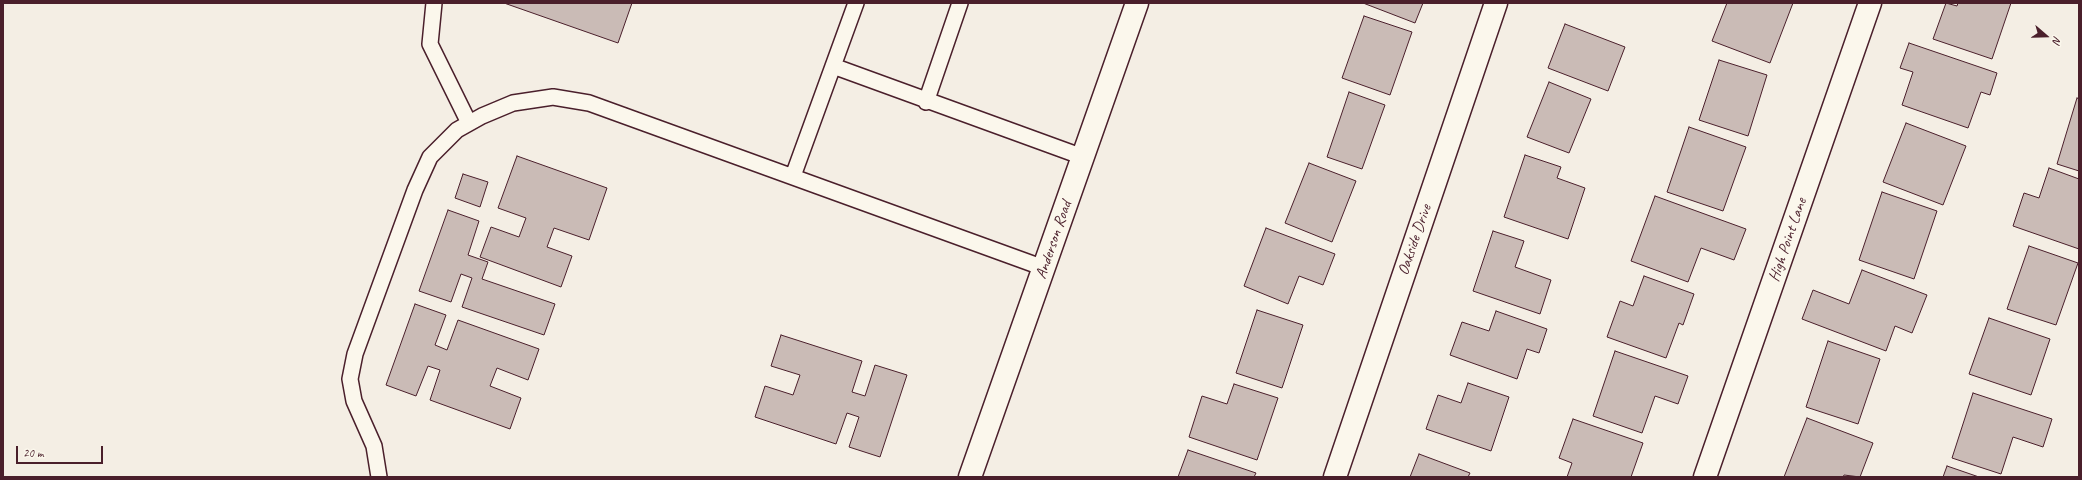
<!DOCTYPE html>
<html>
<head>
<meta charset="utf-8">
<style>
	body { margin:0 }
	#map { position:relative; width:2082px; height:480px; overflow:hidden; background:#f4eee4; font-family:Caveat,sans-serif }
	canvas { display:block }
	.frame { position:absolute; inset:0; border:4px solid #4a1f2b; pointer-events:none }
	.north { position:absolute; left:2026px; top:16px; width:40px; height:40px; -webkit-text-stroke:3px #fbf7ec; paint-order:stroke; rotate:110deg; font-size:11px; font-weight:700; line-height:16px; text-align:center; color:#4a1f2b }
	.north::after { content:''; display:block; margin:auto; width:14px; height:18px; background:#4a1f2b; clip-path:polygon(50% 0,100% 100%,50% 72%,0 100%) }
	.scale { position:absolute; left:16px; top:446px; width:87px; height:18px; box-sizing:border-box; border:2px solid #4a1f2b; border-top:0; padding-left:5px; font-size:12px; line-height:14px; white-space:nowrap; color:#4a1f2b; -webkit-text-stroke:3px #fbf7ec; paint-order:stroke }
</style>
</head>
<body>
<div id="map">
<canvas width="2082" height="480"></canvas>
<div class="frame"></div>
<div class="north">N</div>
<div class="scale">20 m</div>
</div>
<script>
const ctx = document.querySelector('canvas').getContext('2d');
ctx.lineJoin = 'round';
function fillPath(path, color) {
  ctx.fillStyle = color;
  ctx.fill(path, 'evenodd');
}
function poly(rows) {
  const path = new Path2D();
  for (const r of rows) {
    path.moveTo(r[0], r[1]);
    for (let i = 2; i < r.length; i += 2) path.lineTo(r[i], r[i + 1]);
  }
  return path;
}
function trace(path, color, width, dash) {
  ctx.strokeStyle = color;
  ctx.lineWidth = width;
  ctx.lineCap = dash ? 'butt' : 'round';
  ctx.setLineDash(dash || []);
  ctx.stroke(path);
}
function drawText(font, color, halo, rows, align = 'center') {
  ctx.font = font + ' Caveat,sans-serif';
  ctx.lineWidth = 3;
  ctx.setLineDash([]);
  ctx.textBaseline = 'middle';
  ctx.strokeStyle = halo;
  ctx.fillStyle = color;
  for (const [text, x, y, turn = 0] of rows) {
    ctx.save();
    ctx.translate(x, y);
    ctx.rotate((+turn || 0) * Math.PI / 180);
    ctx.textAlign = isNaN(turn) ? turn : align;
    if (halo) ctx.strokeText(text, 0, 0);
    ctx.fillText(text, 0, 0);
    ctx.restore();
  }
}
const building = poly([
	[504,3,632,3,618,43,504,3],
	[1363,3,1423,3,1415,23,1363,3],
	[1727,3,1793,3,1770,63,1712,41,1727,3],
	[1946,3,1957,6,1958,3,2011,3,1992,59,1933,39,1946,3],
	[1364,16,1412,32,1390,95,1342,78,1364,16],
	[1565,24,1625,47,1608,91,1548,68,1565,24],
	[1909,43,1997,73,1990,95,1981,92,1968,128,1902,105,1913,72,1900,68,1909,43],
	[1719,60,1767,75,1748,136,1699,120,1719,60],
	[1549,82,1591,99,1569,153,1527,137,1549,82],
	[1349,92,1385,105,1362,169,1327,157,1349,92],
	[2077,98,2079,99,2079,171,2057,164,2077,98],
	[1906,123,1966,146,1943,205,1883,182,1906,123],
	[1689,127,1746,147,1723,211,1667,192,1689,127],
	[1525,155,1561,167,1557,178,1585,188,1568,239,1504,217,1525,155],
	[517,156,607,188,589,240,554,228,547,247,572,256,561,287,480,257,491,227,519,237,526,218,498,208,517,156],
	[1309,163,1356,181,1332,242,1285,223,1309,163],
	[2049,168,2079,179,2079,249,2013,226,2024,193,2039,198,2049,168],
	[463,174,488,182,480,207,455,198,463,174],
	[1882,192,1937,211,1914,279,1859,260,1882,192],
	[1655,196,1746,229,1734,260,1701,248,1688,282,1631,261,1655,196],
	[448,210,479,221,468,255,488,262,482,279,555,304,544,335,462,307,472,278,461,274,451,302,419,291,448,210],
	[1266,228,1335,254,1323,285,1299,276,1288,304,1244,286,1266,228],
	[1493,231,1524,241,1515,267,1551,280,1540,314,1473,291,1493,231],
	[2029,246,2078,263,2056,325,2007,309,2029,246],
	[1862,270,1927,295,1912,333,1895,326,1886,351,1802,319,1813,290,1849,304,1862,270],
	[1644,276,1694,294,1683,325,1679,323,1666,358,1607,337,1620,301,1633,306,1644,276],
	[415,304,446,315,435,345,447,350,458,320,539,349,528,380,497,368,490,386,521,398,510,429,430,400,440,370,428,366,416,396,386,385,415,304],
	[1257,310,1303,325,1282,388,1236,373,1257,310],
	[1496,311,1547,329,1539,353,1527,349,1517,379,1450,355,1462,322,1489,331,1496,311],
	[1989,318,2050,339,2031,395,1969,374,1989,318],
	[781,335,862,361,852,392,865,396,875,365,907,375,880,457,849,447,859,417,847,413,836,444,755,417,765,386,793,395,800,375,771,366,781,335],
	[1828,341,1880,359,1858,424,1806,407,1828,341],
	[1615,351,1688,376,1678,404,1655,396,1642,433,1593,416,1615,351],
	[1468,383,1509,397,1491,451,1426,429,1438,395,1461,403,1468,383],
	[1234,384,1278,398,1257,460,1189,437,1202,396,1227,404,1234,384],
	[1973,393,2052,419,2043,447,2013,437,2001,474,1952,458,1973,393],
	[1807,418,1873,443,1860,477,1844,475,1843,477,1784,477,1807,418],
	[1573,419,1643,443,1631,477,1567,477,1572,463,1559,458,1573,419],
	[1188,450,1256,473,1254,477,1178,477,1188,450],
	[1419,454,1470,473,1468,477,1410,477,1419,454],
	[1947,466,1979,477,1943,477,1947,466]
]);
const lane = poly([
	[434,3,430,44,469,123],
	[833,66,1083,157],
	[926,102,960,3],
	[793,176,856,3],
	[379,477,374,446,354,401,350,379,355,354,415,190,430,157,457,130,482,116,513,103,553,97,589,103,1044,268]
]);
const street = poly([
	[1335,477,1496,3],
	[1705,477,1870,3]
]);
const secondary = poly([
	[970,477,1137,3]
]);
const streetNames = [
	["Anderson Road",1054,240,-71],
	["Oakside Drive",1415,240,-71],
	["High Point Lane",1788,240,-71]
];
fillPath(building, '#cabbb6');
trace(building, '#4a1f2b', 1);
trace(lane, '#4a1f2b', 18);
trace(street, '#4a1f2b', 25);
trace(secondary, '#4a1f2b', 25);
trace(lane, '#fbf7ec', 15);
trace(street, '#fbf7ec', 22);
trace(secondary, '#fbf7ec', 22);
drawText('16px', '#4a1f2b', '#fbf7ec', streetNames);
</script>
</body>
</html>
